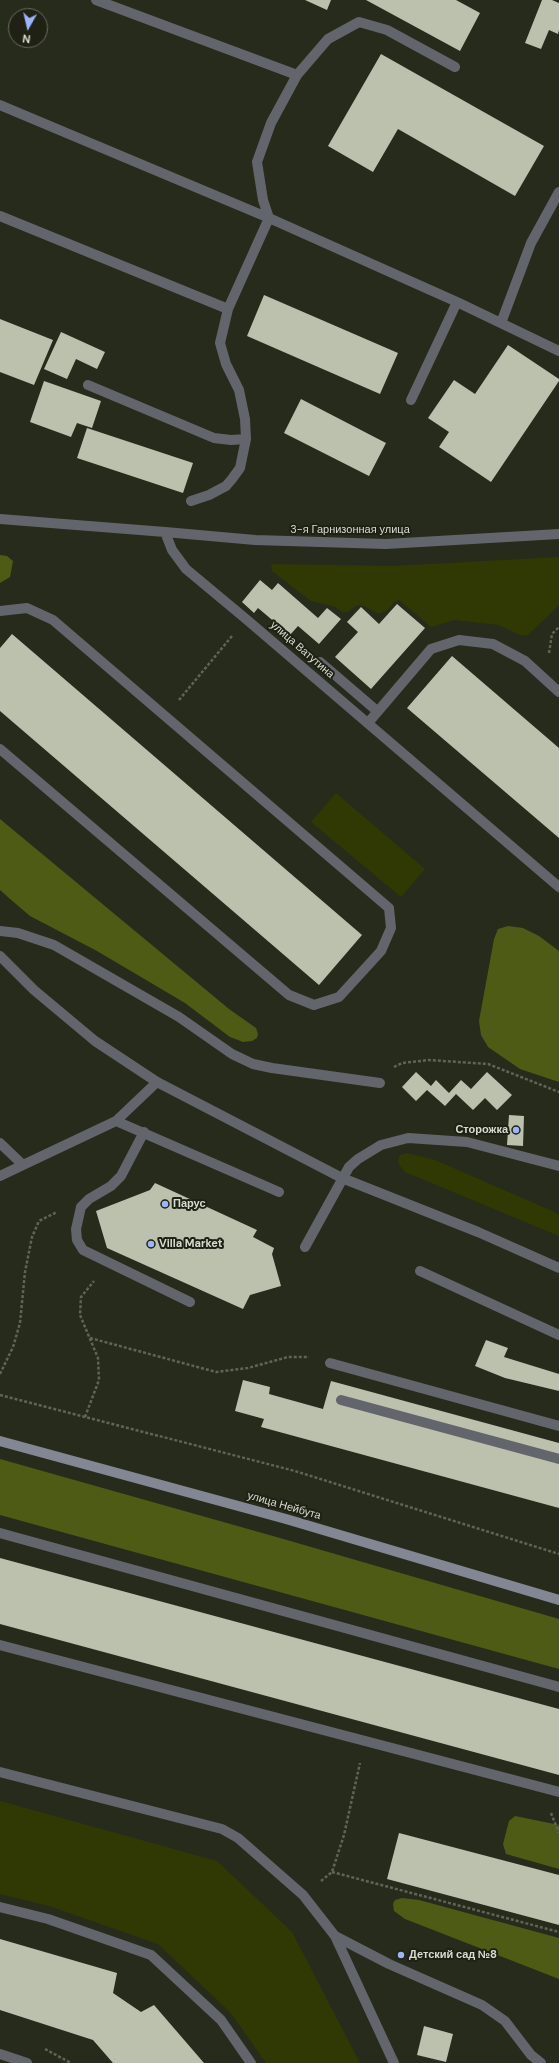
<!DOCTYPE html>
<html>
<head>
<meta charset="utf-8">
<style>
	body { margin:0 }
	#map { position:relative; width:559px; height:2063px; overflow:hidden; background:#272b1c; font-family:"DM Sans",sans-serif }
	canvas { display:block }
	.north { position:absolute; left:8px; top:8px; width:40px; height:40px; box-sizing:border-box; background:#1e2113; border:1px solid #686b5f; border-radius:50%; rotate:188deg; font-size:11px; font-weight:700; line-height:16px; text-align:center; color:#d8dbd1 }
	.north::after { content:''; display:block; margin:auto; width:14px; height:18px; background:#9cb4fd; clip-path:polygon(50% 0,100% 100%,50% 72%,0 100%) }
</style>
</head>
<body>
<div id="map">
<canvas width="559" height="2063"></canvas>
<div class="north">N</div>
</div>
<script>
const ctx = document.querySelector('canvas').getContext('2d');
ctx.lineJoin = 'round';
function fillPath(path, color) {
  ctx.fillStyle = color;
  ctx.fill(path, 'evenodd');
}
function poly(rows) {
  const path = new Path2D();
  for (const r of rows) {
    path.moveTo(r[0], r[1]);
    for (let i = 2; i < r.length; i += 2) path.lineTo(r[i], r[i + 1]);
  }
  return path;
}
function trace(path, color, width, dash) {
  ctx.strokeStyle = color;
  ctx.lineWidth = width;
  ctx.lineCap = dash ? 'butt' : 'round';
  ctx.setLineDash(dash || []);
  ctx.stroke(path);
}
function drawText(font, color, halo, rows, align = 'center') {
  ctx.font = font + ' "DM Sans",sans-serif';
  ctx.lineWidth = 4;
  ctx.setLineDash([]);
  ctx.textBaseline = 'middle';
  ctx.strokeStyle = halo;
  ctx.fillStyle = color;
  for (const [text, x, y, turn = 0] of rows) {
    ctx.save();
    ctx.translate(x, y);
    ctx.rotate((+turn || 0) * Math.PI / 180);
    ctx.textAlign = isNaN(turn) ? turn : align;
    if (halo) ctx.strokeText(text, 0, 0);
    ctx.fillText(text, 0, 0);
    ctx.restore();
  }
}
const green = poly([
	[559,557,559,605,528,635,520,635,499,625,455,620,431,627,399,600,394,602,389,609,379,614,364,606,358,605,347,612,343,612,333,606,311,601,272,571,271,566,274,564,393,566],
	[336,793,425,869,401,897,311,822],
	[407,1153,435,1160,559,1214,559,1236,405,1172,399,1165,398,1160,400,1155],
	[0,1801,217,1861,292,1932,360,2063,266,2063,230,2012,158,1944,49,1906,0,1894]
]);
const forest = poly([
	[0,555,7,556,13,561,10,577,0,583],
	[0,819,229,1009,256,1028,258,1034,257,1038,252,1041,243,1042,230,1037,185,1003,97,951,30,916,9,898,0,890],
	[508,926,523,928,539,936,559,951,559,1082,520,1069,488,1047,481,1035,479,1021,494,939,498,929],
	[0,1459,280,1538,559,1619,559,1669,0,1515],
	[515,1816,559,1825,559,1869,506,1854,503,1844,509,1821],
	[402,1898,419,1900,559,1938,559,1979,405,1919,394,1911,393,1904,395,1900]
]);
const building = poly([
	[305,0,331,0,327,10],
	[366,0,456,0,480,13,460,51],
	[542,0,552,0,559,3,559,30,558,34,549,30,541,49,525,43],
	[381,54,544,146,515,196,398,129,373,172,328,146],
	[264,295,398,353,380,394,247,336],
	[0,319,53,340,34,385,0,372],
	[61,332,105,352,97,369,76,359,67,379,44,369],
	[508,345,559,379,559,381,491,482,439,447,449,432,428,418,454,380,475,394],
	[44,381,101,401,92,428,77,423,71,437,30,422],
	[301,399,386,443,369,476,284,433],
	[87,428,193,463,183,493,77,458],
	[260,580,272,590,278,583,318,618,327,608,341,619,319,644,298,626,290,635,258,608,254,613,242,602],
	[397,604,425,628,371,689,335,657,358,632,347,622,361,607,379,624],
	[12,634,362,935,319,985,0,711,0,648],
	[452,656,559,748,559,838,407,708],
	[416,1072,431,1086,436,1080,449,1093,461,1080,471,1089,487,1072,512,1095,497,1110,485,1098,473,1110,456,1094,445,1106,427,1090,416,1101,402,1087],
	[509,1115,524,1116,523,1146,507,1145],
	[155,1183,257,1230,253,1237,274,1248,272,1254,281,1286,250,1295,243,1309,107,1248,96,1211,150,1190],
	[486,1340,508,1348,504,1357,559,1374,559,1391,505,1378,475,1366],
	[243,1380,270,1387,269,1394,323,1409,331,1381,559,1443,559,1508,261,1427,264,1419,235,1411],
	[0,1558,559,1709,559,1775,0,1624],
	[399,1833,559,1875,559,1925,387,1879],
	[0,1939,117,1973,113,1993,141,2012,154,2005,204,2063,113,2063,93,2040,0,2010],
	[424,2026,453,2034,446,2062,417,2055]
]);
const path = poly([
	[549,653,552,634,559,627],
	[179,700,232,636],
	[394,1067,402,1063,429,1060,488,1064,559,1092],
	[90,1338,216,1372,248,1368,288,1357,309,1357],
	[0,1374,13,1347,20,1323,25,1272,32,1237,39,1221,57,1212],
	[0,1395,295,1471,559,1554],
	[85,1417,99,1380,98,1358,80,1315,81,1297,94,1281],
	[551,1813,559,1833],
	[332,1872,559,1932],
	[321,1881,332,1872,344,1835,360,1763],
	[45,2049,71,2063]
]);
const lane = poly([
	[96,0,297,75],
	[455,67,387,30,359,22,328,39,297,75,271,123,257,162,263,200,269,218,457,302,559,351],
	[0,105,269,218,228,309,220,343,226,364,239,390,245,419,246,439,231,440,214,438,88,385],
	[0,216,228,309],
	[501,323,531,243,559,192],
	[411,400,457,302],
	[191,501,209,495,226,486,232,479,240,468,246,439],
	[0,611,27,608,53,620,389,908,391,928,381,951,339,997,314,1005,289,995,0,749],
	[320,662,377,711],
	[368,723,431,649,459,640,493,644,525,661,559,692],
	[0,931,18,933,54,945,179,1017,232,1054,253,1064,272,1068,380,1083],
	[116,1121,279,1192],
	[144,1132,121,1176,111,1186,89,1199,81,1207,76,1229,77,1240,83,1250,190,1302],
	[0,1143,23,1165,0,1176],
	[23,1165,116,1121,157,1082],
	[305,1247,349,1167,358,1159,381,1145,408,1138,467,1142,559,1166],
	[420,1271,559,1335],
	[330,1363,559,1426],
	[341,1400,559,1459],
	[0,1533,559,1687],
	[0,1645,559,1792],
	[0,1772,222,1829,238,1838,303,1895,335,1936,394,2063],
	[0,1907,48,1919,151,1955,221,2020,251,2063],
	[335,1936,389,1964,482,2005,505,2021,531,2055,541,2063],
	[0,2054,27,2063]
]);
const street = poly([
	[0,519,165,532,172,550,186,569,246,619,559,887],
	[165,532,255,540,386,544,559,534],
	[0,956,34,990,95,1041,157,1082,342,1178,478,1232,559,1268]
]);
const secondary = poly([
	[0,1441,286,1519,559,1600]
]);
const markers = [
	[516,1130,4,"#9cb4fd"],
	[165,1204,4,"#9cb4fd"],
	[151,1244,4,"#9cb4fd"],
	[401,1955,4,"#9cb4fd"]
];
const streetNames = [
	["3-я Гарнизонная улица",350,530],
	["улица Ватутина",302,650,41],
	["улица Нейбута",284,1506,16]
];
const poiNames = [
	["Сторожка",508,1130,"right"],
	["Парус",173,1204],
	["Villa Market",159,1244],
	["Детский сад №8",409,1955]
];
fillPath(green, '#303903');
fillPath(forest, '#4e5b14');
fillPath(building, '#bcc1ae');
trace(path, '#606456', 2.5, [3, 2]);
trace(lane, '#63656d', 10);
trace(street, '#63656d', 10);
trace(secondary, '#838793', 10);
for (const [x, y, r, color] of markers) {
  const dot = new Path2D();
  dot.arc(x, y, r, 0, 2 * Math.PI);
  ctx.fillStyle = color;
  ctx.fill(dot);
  trace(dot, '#1e2113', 1.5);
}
drawText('11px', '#d8dbd1', '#1e2113', streetNames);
drawText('bold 11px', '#d8dbd1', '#1e2113', poiNames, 'left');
</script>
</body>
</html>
